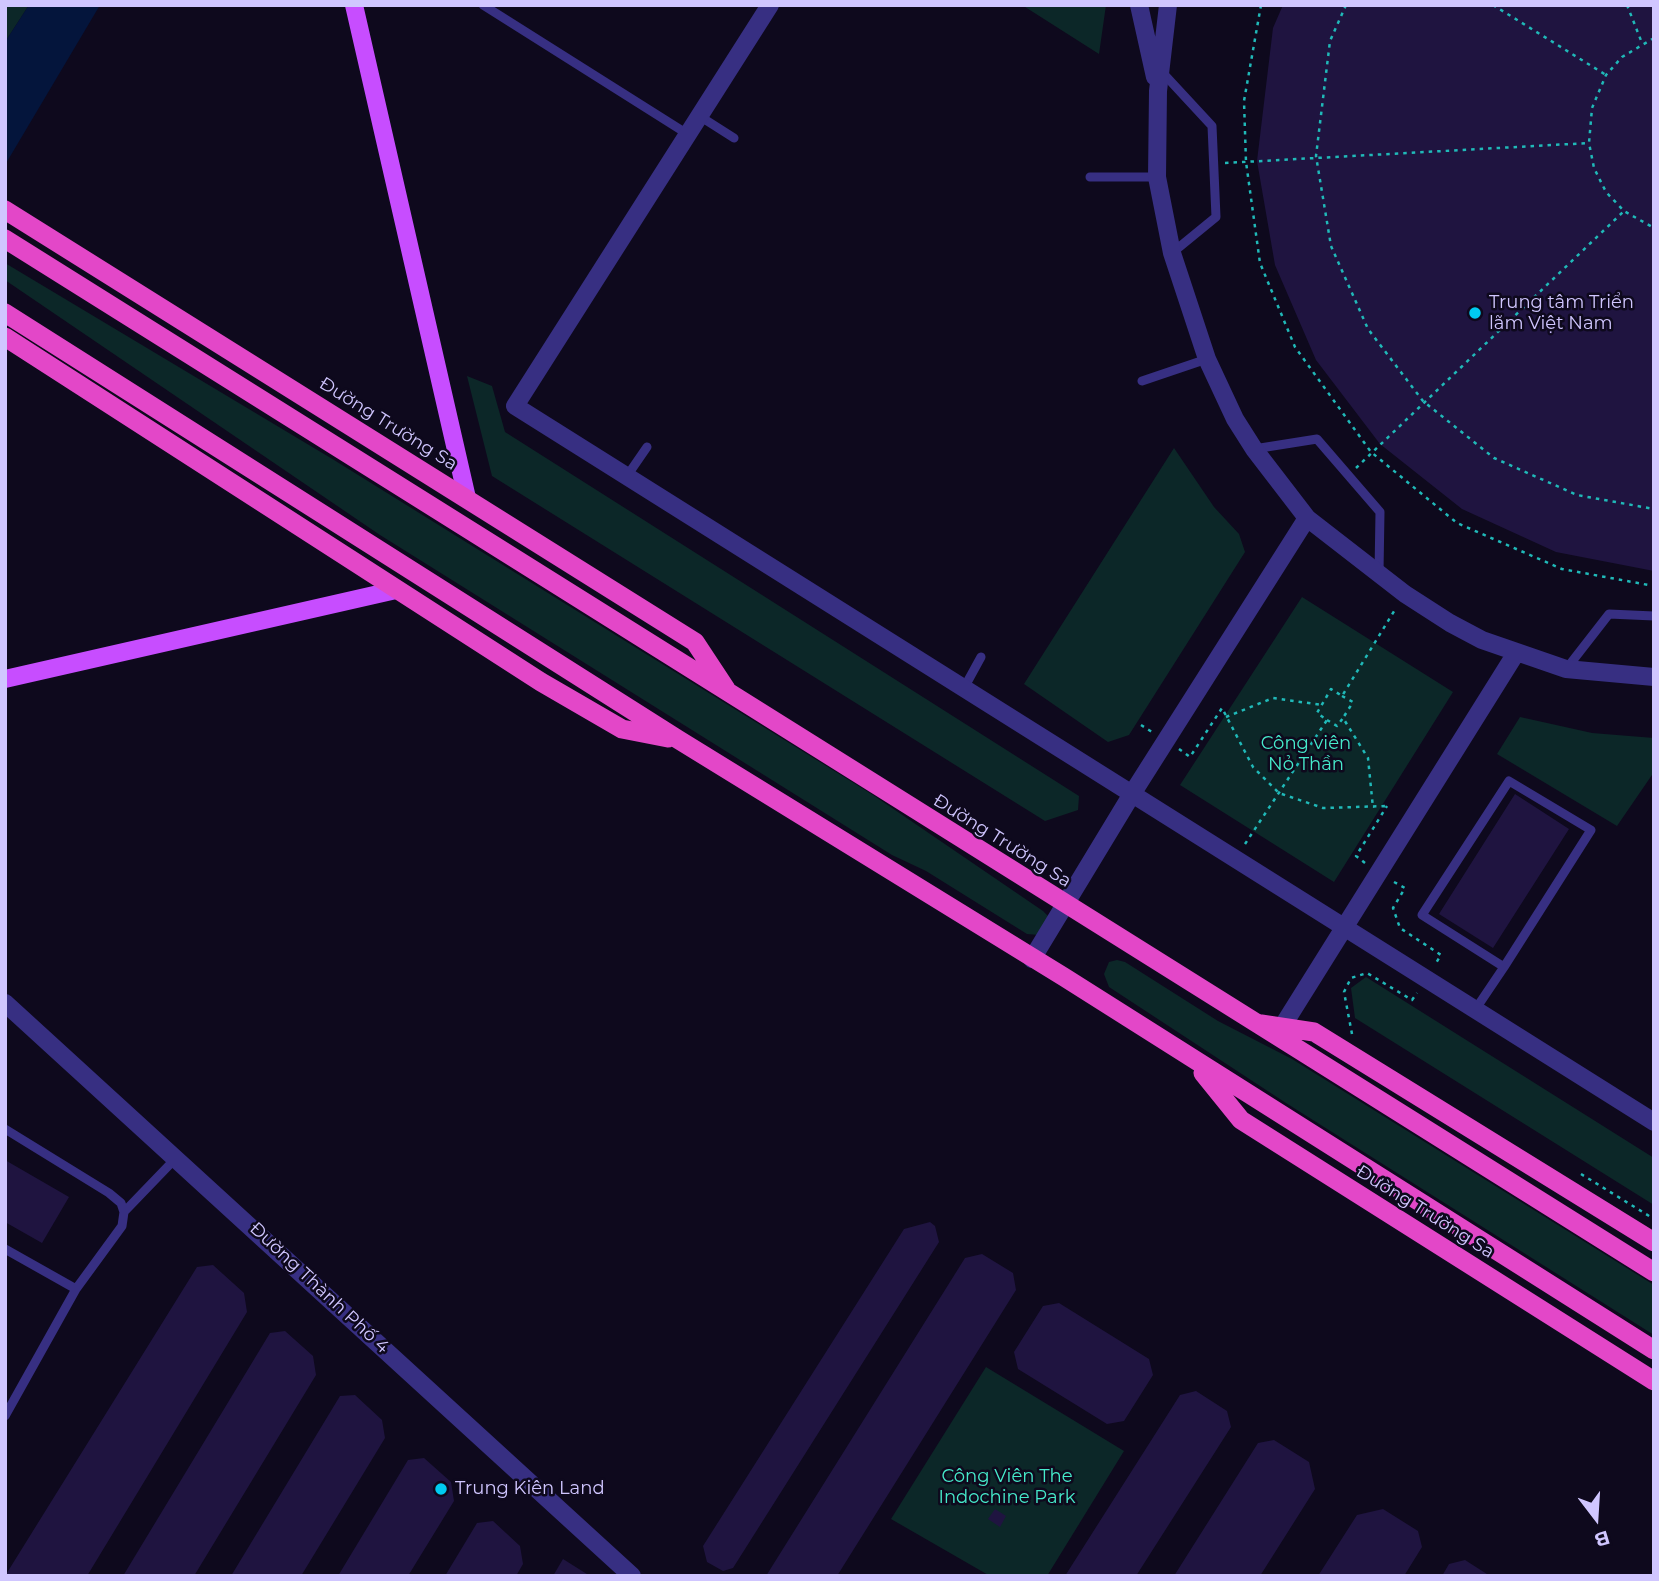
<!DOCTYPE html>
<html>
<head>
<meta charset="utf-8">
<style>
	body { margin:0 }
	#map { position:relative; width:1659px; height:1581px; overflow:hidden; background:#0e091d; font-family:Montserrat,sans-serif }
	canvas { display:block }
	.frame { position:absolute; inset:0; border:7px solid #d0c6ff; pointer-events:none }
	.north { position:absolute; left:1561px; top:1483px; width:70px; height:70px; -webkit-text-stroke:5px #0e091d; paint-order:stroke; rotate:163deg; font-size:19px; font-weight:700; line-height:28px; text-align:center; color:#d0c6ff }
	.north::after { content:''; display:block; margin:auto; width:24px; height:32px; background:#d0c6ff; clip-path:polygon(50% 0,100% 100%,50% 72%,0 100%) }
</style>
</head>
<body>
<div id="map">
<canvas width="1659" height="1581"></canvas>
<div class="frame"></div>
<div class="north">B</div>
</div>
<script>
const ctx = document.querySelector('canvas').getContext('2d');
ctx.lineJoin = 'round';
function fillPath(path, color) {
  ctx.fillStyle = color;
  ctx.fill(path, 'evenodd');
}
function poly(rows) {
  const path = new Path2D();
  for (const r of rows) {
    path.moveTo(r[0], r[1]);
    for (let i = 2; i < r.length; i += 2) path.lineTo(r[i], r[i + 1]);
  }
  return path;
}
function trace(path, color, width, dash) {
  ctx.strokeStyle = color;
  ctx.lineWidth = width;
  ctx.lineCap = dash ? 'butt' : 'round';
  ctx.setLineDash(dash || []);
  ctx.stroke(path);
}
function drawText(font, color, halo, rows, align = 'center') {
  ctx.font = font + ' Montserrat,sans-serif';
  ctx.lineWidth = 5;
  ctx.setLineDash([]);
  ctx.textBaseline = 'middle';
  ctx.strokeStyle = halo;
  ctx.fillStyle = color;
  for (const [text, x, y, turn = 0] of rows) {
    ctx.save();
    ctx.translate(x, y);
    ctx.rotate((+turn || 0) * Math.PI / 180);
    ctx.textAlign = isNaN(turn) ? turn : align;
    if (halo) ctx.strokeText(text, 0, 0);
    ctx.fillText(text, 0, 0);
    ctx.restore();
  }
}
const green = poly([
	[5,5,29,5,5,42],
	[1022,5,1106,5,1099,54],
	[5,263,334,460,873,795,1043,911,1048,916,1039,935,1027,934,926,871,892,855,380,535,5,280],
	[467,376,492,386,505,432,1079,796,1078,810,1045,821,492,476],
	[1174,448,1214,507,1239,534,1245,552,1129,735,1108,742,1024,684],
	[1302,597,1453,692,1334,882,1180,785],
	[1520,717,1592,733,1654,738,1654,772,1617,826,1497,754],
	[1117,960,1125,962,1218,1021,1292,1059,1654,1285,1654,1335,1286,1103,1109,987,1104,974,1109,962],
	[1366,977,1654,1158,1654,1205,1355,1018,1351,988],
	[986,1367,1124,1451,1047,1576,990,1576,891,1519]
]);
const water = poly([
	[29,5,100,5,5,165,5,42]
]);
const building = poly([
	[1283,5,1654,5,1654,571,1556,552,1462,509,1380,444,1316,360,1275,265,1257,161,1273,28],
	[1515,794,1569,829,1493,948,1439,914],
	[5,1160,69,1197,42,1243,5,1222],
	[930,1222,935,1226,939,1242,733,1568,723,1571,707,1562,703,1546,904,1229],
	[982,1254,1013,1273,1016,1290,837,1576,766,1576,965,1258],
	[213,1265,244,1293,247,1312,87,1576,5,1576,197,1267],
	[1059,1303,1149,1359,1153,1375,1124,1421,1107,1424,1018,1369,1014,1352,1043,1306],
	[285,1331,313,1356,316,1375,194,1576,123,1576,270,1333],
	[1196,1391,1227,1411,1231,1427,1136,1576,1065,1576,1180,1395],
	[355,1395,382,1420,385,1438,301,1576,231,1576,340,1396],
	[1274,1440,1309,1462,1315,1489,1260,1576,1174,1576,1258,1443],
	[424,1458,451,1482,454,1501,408,1576,338,1576,408,1460],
	[995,1509,1006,1516,1000,1527,988,1519],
	[1383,1509,1418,1531,1422,1547,1404,1576,1318,1576,1357,1515],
	[493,1521,520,1546,523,1564,516,1576,445,1576,477,1523],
	[563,1559,590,1576,553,1576],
	[1465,1560,1490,1576,1442,1576,1449,1564]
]);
const path = poly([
	[1261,5,1244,101,1246,162,1260,263,1295,347,1371,452,1457,523,1562,569,1654,586],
	[1346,5,1330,41,1316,156,1331,246,1368,329,1423,401,1494,458,1577,495,1654,509],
	[1493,5,1606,75],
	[1627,5,1642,43],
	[1654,38,1622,57,1606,75,1592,108,1589,143,1594,168,1606,192,1624,211,1654,228],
	[1225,163,1589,143],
	[1356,468,1624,211],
	[1342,696,1353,702,1343,718],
	[1226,717,1273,698,1322,705],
	[1327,720,1337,726,1343,718,1368,758,1373,808],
	[1141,725,1152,732],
	[1179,749,1190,757,1222,708,1253,767,1279,793,1323,808,1387,806],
	[1245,844,1327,720,1317,713,1331,689,1342,696,1396,608],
	[1365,863,1356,856,1387,806],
	[1394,882,1405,888,1393,908,1400,928,1441,955,1436,963],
	[1352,1034,1344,992,1351,978,1367,973,1412,1000,1417,993],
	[1581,1174,1654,1219]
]);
const service = poly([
	[483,5,689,135],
	[1162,72,1212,126,1216,217,1172,253],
	[701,117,734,138],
	[1090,177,1157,177],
	[1142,381,1207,359],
	[1254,449,1317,439,1380,512,1379,572],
	[627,476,647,447],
	[1567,668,1609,614,1654,616],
	[964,688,981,657],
	[1475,1010,1504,967,1591,830,1509,781,1422,915,1504,967],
	[5,1129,109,1193,121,1203,124,1212,122,1226,76,1289],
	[124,1212,176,1158],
	[5,1249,76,1289,5,1416]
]);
const tertiary = poly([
	[770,5,515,406,1654,1122],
	[1139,5,1155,77],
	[1168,5,1158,91,1157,177,1172,253,1207,359,1235,419,1254,449,1307,518,1405,594,1450,623,1482,640,1566,669,1654,677],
	[1032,959,1132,794,1307,518],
	[5,1003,632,1576],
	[1282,1027,1516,653]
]);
const primary = poly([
	[354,5,467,498],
	[5,679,396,590]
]);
const trunk = poly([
	[5,210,695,642,726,689],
	[5,239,1654,1272],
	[5,313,679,740,1064,977,1654,1350],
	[5,337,541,682,622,729,668,738],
	[1261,1024,1314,1032,1654,1242],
	[1203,1073,1241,1120,1654,1381]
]);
const markers = [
	[1475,313,7,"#00cbf1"],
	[441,1489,7,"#00cbf1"]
];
const poiNames = [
	["Trung tâm Triển",1489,303],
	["lãm Việt Nam",1489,324],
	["Trung Kiên Land",455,1489]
];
const streetNames = [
	["Đường Trường Sa",388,424,32],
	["Đường Trường Sa",1002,841,32],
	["Đường Trường Sa",1425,1212,32],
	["Đường Thành Phố 4",319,1288,43]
];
const parkNames = [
	["Công viên",1306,744],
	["Nỏ Thần",1306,765],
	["Công Viên The",1007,1477],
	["Indochine Park",1007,1498]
];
fillPath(green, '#0c2728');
fillPath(water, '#04153c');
fillPath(building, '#1f1440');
trace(path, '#20b9b8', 2.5, [3.5, 5]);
trace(service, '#372f82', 9);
trace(tertiary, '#372f82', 18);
trace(primary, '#c74dff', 18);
trace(trunk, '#e347c8', 19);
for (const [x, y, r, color] of markers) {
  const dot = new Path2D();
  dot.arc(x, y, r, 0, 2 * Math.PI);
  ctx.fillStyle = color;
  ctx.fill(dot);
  trace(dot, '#0e091d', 2.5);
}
drawText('18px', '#d0c6ff', '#0e091d', poiNames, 'left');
drawText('18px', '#d0c6ff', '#0e091d', streetNames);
drawText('18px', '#46ebcb', '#0e091d', parkNames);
</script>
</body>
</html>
